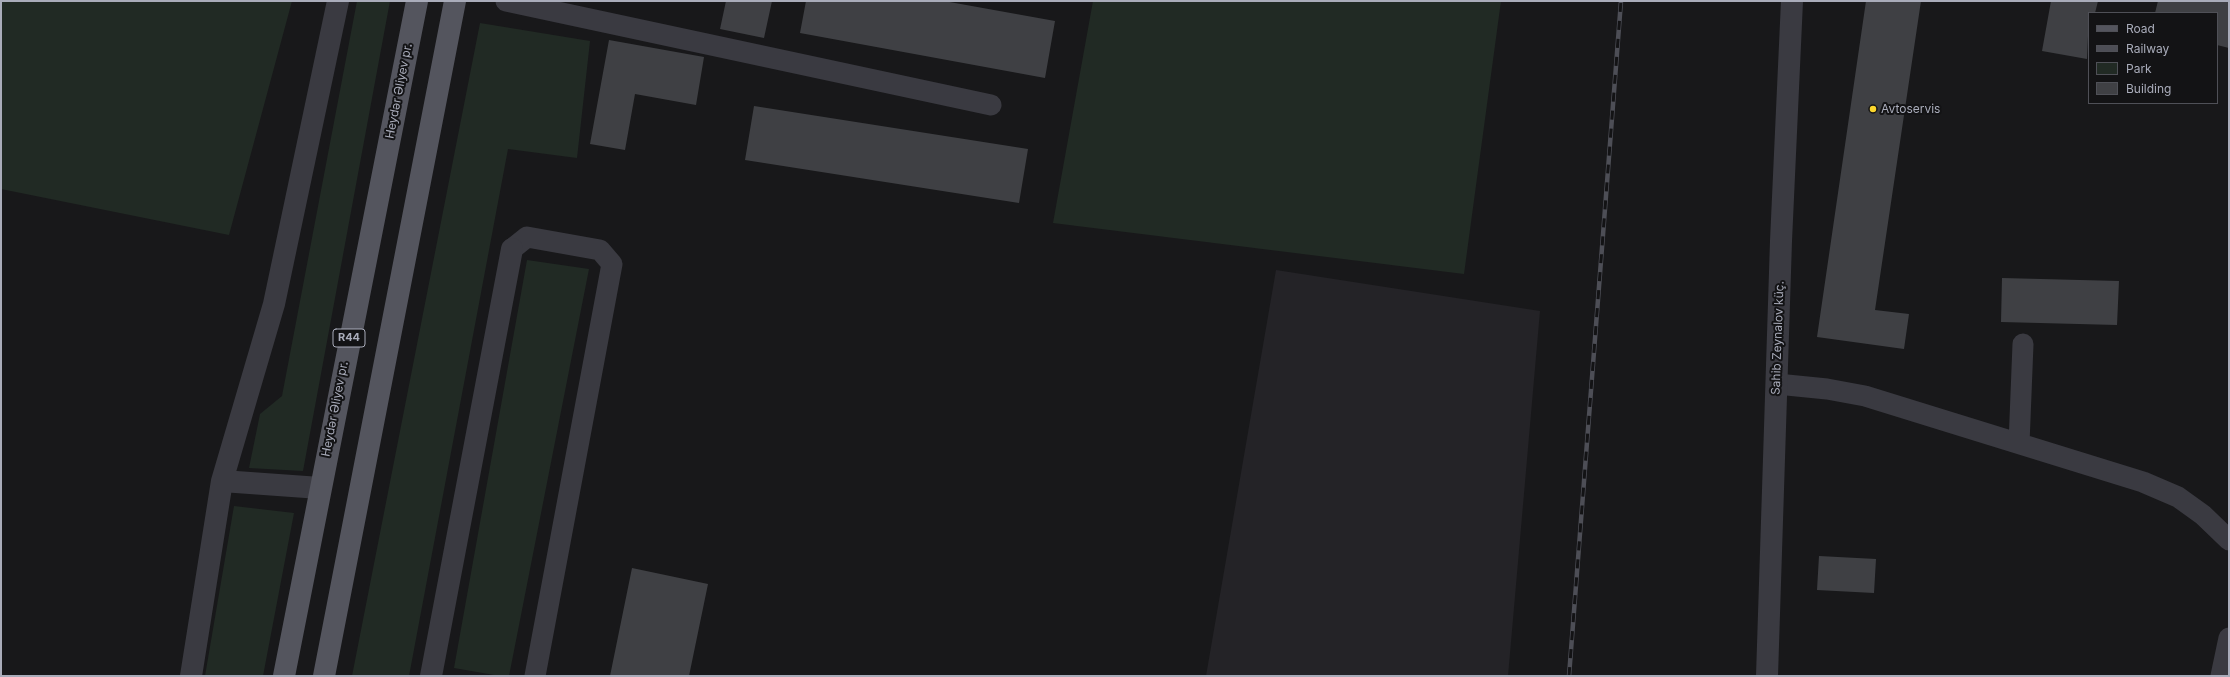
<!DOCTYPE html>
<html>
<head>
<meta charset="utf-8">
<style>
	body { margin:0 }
	#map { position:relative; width:2230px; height:677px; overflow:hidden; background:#18181a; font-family:Inter,sans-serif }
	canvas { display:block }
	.frame { position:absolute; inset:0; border:2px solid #a9acba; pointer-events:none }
	.legend { position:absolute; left:2088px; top:12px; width:130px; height:92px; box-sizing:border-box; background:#131315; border:1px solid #4f5057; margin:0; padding:5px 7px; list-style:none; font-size:12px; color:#a9acba }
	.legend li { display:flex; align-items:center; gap:8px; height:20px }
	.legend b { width:20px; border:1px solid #4f5057 }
</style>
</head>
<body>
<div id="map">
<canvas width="2230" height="677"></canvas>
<div class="frame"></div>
<ul class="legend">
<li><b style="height:5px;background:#54555e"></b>Road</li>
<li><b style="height:5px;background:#4d4e56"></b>Railway</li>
<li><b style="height:11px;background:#212a24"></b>Park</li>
<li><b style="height:11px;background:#3f4044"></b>Building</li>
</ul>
</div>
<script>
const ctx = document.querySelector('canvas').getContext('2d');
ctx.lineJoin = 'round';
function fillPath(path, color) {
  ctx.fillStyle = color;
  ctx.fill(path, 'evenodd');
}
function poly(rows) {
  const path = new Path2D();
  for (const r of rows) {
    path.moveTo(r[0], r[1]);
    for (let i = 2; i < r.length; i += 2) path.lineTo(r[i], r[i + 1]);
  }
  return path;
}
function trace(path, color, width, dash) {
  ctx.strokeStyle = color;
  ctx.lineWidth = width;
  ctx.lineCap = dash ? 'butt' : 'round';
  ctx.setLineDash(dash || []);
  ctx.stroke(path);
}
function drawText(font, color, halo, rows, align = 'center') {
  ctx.font = font + ' Inter,sans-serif';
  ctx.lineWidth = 4;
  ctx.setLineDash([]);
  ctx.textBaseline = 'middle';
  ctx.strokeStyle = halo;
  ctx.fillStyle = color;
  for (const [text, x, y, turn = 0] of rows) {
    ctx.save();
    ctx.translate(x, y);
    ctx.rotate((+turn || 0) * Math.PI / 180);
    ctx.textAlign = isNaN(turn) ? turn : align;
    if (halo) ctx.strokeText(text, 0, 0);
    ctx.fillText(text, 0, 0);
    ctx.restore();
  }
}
const built = poly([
	[1276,270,1540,311,1508,676,1206,676]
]);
const green = poly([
	[1,1,292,1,229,235,1,189],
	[357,1,390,1,303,471,249,468,260,414,282,396],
	[1093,1,1501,1,1464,274,1053,223],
	[480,23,590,41,577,158,508,149,409,676,352,676],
	[527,260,589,269,509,676,500,676,454,668],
	[234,506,294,513,263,676,205,676]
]);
const building = poly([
	[726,1,772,1,764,38,720,29],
	[806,1,944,1,1055,21,1045,78,800,33],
	[1866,1,1921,1,1875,310,1909,314,1904,349,1817,337],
	[2051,1,2098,1,2095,13,2089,13,2087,59,2042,51],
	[2158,1,2229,1,2229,48,2217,45,2217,13,2155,13],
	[609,40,704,57,696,105,635,94,625,150,590,144],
	[754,106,1028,149,1019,203,745,160],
	[2002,278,2119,281,2117,325,2001,322],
	[1819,556,1876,559,1874,593,1817,590],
	[632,568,708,584,689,676,610,676]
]);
const service = poly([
	[506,1,991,105],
	[512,249,527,237,600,250,612,264,535,676],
	[1777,384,1827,389,1865,396,2143,482,2178,497,2203,515,2229,540],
	[2019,444,2023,344],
	[2221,676,2229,638]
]);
const minor = poly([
	[222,481,320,488],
	[191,676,222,481,274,304,338,1],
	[431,676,512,249],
	[1767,676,1781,241,1792,1]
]);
const primary = poly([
	[284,676,417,1],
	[324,676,455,1]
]);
const rail = poly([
	[1569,676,1621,1]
]);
const markers = [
	[1873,109,4,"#fcd72d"]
];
const shields = [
	[349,338,32]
];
const shieldNames = [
	["R44",349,338]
];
const streetNames = [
	["Heydər Əliyev pr.",399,91,-79],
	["Sahib Zeynalov küç.",1778,338,-88],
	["Heydər Əliyev pr.",335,409,-79]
];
const poiNames = [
	["Avtoservis",1881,109]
];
fillPath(built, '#242327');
fillPath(green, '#212a24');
fillPath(building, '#3f4044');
trace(service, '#3a3a41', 21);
trace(minor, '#3a3a41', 22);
trace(primary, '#54555e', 22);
trace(rail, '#4d4e56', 4.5);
trace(rail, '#131315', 3, [9]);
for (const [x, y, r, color] of markers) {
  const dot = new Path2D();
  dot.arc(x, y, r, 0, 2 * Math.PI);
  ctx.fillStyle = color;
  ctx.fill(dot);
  trace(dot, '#131315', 1.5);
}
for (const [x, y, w] of shields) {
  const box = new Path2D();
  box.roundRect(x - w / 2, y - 9, w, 18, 3);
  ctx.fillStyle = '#131315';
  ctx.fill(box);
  trace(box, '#a9acba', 1);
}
drawText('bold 11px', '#a9acba', null, shieldNames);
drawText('12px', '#a9acba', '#131315', streetNames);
drawText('12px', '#a9acba', '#131315', poiNames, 'left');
</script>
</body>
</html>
